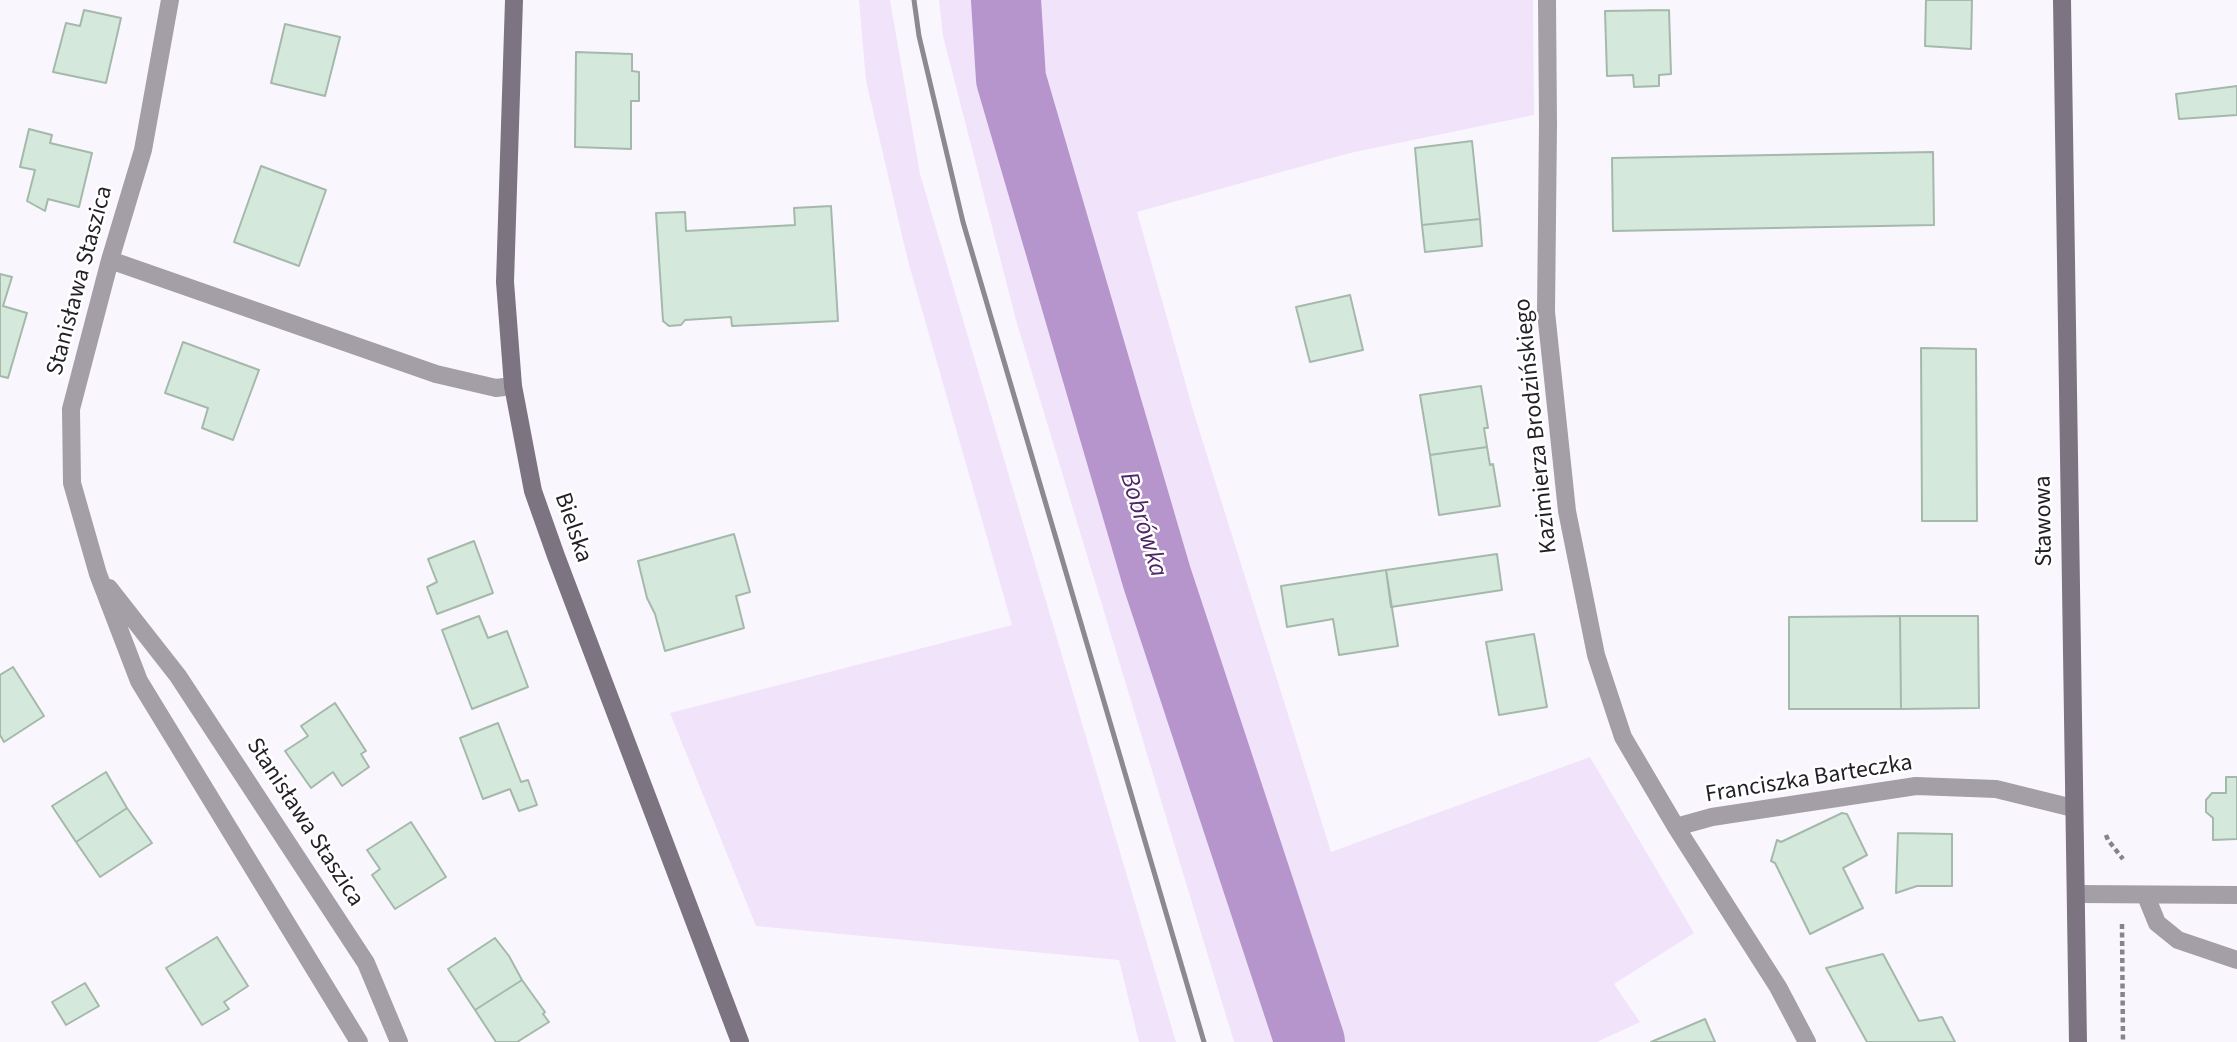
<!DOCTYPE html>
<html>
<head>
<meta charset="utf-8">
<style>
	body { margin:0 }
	canvas { display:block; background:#faf6fe }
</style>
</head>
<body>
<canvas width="2237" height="1042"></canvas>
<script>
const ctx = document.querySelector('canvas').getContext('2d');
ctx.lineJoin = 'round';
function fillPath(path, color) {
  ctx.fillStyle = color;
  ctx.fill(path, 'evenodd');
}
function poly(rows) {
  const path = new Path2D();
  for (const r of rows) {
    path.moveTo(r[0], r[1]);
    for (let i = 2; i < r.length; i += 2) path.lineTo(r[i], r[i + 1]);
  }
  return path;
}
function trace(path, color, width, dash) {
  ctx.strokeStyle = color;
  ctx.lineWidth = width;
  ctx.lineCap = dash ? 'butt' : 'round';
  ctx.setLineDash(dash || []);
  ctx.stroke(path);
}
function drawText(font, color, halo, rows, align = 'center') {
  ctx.font = font + ' "Source Sans 3",sans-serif';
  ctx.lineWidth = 5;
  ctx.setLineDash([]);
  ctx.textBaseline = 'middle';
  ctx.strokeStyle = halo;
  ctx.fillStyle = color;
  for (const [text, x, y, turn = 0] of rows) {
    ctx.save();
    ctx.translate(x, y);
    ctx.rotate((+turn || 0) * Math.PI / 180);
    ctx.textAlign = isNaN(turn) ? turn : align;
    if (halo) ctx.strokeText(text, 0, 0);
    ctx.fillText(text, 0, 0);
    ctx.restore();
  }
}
const green = poly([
	[859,0,890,0,920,174,1176,1042,1139,1042,1119,960,756,926,670,713,1012,625,908,261,866,81],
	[939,0,1533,0,1534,115,1350,153,1137,212,1195,417,1331,852,1590,757,1694,933,1614,984,1640,1022,1597,1042,1234,1042,1016,320,943,36]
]);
const river = poly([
	[1006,0,1011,79,1157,578,1310,1042]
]);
const building = poly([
	[1926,0,1972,0,1971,49,1925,46,1926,0],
	[84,10,121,18,106,83,53,72,66,23,80,26,84,10],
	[1669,10,1671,74,1659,75,1659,86,1634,87,1633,75,1607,76,1605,11,1669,10],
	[285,24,340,37,325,96,271,83,285,24],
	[576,52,632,54,632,71,639,72,639,101,631,101,631,149,575,147,576,52],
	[2237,86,2237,115,2179,119,2176,94,2237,86],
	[29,129,52,135,50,143,92,153,79,207,48,199,45,211,27,201,35,170,20,167,29,129],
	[1472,141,1480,219,1422,225,1415,148,1472,141],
	[1933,152,1934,225,1613,231,1612,158,1933,152],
	[261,166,326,190,299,266,234,242,261,166],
	[831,206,838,321,732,326,731,317,685,320,681,325,669,326,663,321,656,213,685,212,686,231,795,225,794,208,831,206],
	[1480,219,1482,246,1425,252,1422,225,1480,219],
	[0,274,12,277,3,306,27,313,8,378,0,376,0,274],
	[1350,295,1363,350,1310,362,1296,307,1350,295],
	[183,342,259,370,233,440,202,428,208,408,165,393,183,342],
	[1921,348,1976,349,1977,521,1922,521,1921,348],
	[1481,386,1488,428,1484,428,1487,447,1430,455,1420,395,1481,386],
	[1487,447,1490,465,1493,464,1500,506,1439,515,1430,455,1487,447],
	[734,534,750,592,736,596,744,628,665,651,655,614,647,598,638,561,734,534],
	[474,541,493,593,437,614,427,587,437,582,428,559,474,541],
	[1497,554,1502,590,1391,607,1386,570,1497,554],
	[1386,570,1398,646,1339,655,1333,619,1287,627,1281,586,1386,570],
	[479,616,488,638,507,631,528,687,472,709,442,630,479,616],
	[1900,616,1901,709,1789,709,1789,617,1900,616],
	[1900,616,1978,616,1979,708,1901,709,1900,616],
	[1534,634,1547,707,1499,715,1486,642,1534,634],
	[13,667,44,716,4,742,0,735,0,675,13,667],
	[335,703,366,751,361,754,369,767,342,786,333,772,311,788,285,751,308,736,301,726,335,703],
	[498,723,521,782,528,780,537,805,519,811,510,789,483,799,460,738,498,723],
	[106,772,127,808,76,842,52,806,106,772],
	[2226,777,2237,777,2237,839,2213,840,2213,818,2206,812,2206,800,2212,793,2226,793,2226,777],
	[127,808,152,843,100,877,76,842,127,808],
	[1842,813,1847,814,1867,855,1843,868,1863,908,1810,934,1775,863,1771,861,1777,840,1781,842,1842,813],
	[411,822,446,877,395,909,372,875,380,869,367,850,411,822],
	[1898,833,1952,834,1952,886,1917,886,1896,893,1898,833],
	[217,937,248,986,224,1002,229,1009,202,1025,166,968,217,937],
	[495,938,509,956,522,980,475,1010,448,969,495,938],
	[1883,954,1919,1021,1942,1017,1955,1042,1867,1042,1826,968,1883,954],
	[522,980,545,1012,543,1014,549,1022,517,1042,496,1042,475,1010,522,980],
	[85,983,99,1006,66,1025,52,1002,85,983],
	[1705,1019,1715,1042,1651,1042,1705,1019]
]);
const path = poly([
	[2106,835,2108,840,2123,859],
	[2122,924,2123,1042]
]);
const lane = poly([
	[2146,896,2157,923,2178,940,2237,960]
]);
const street = poly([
	[170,0,143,150,110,260,71,409,72,483,98,574,139,681,359,1042],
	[1547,0,1548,124,1546,312,1567,511,1596,655,1623,737,1676,827,1778,987,1807,1042],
	[110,260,436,374,496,388,513,386],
	[109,588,178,676,366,963,399,1042],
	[1676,827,1712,817,1916,786,1996,789,2073,808],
	[2076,894,2237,895]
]);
const secondary = poly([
	[514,0,505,282,513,386,533,491,556,556,740,1042],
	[2062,0,2078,1042]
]);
const rail = poly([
	[914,0,919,36,963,222,1204,1042]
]);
const streetNames = [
	["Stanisława Staszica",81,281,-75],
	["Kazimierza Brodzińskiego",1537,426,-96],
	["Stawowa",2045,521,-91],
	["Bielska",572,528,71],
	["Franciszka Barteczka",1809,780,-9],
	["Stanisława Staszica",304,823,57]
];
const waterNames = [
	["Bobrówka",1142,525,73]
];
fillPath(green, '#f0e3fa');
trace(river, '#b595cb', 70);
fillPath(building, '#d4e9db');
trace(building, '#a5b9ab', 2);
trace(path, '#88848c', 4.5, [5, 3.5]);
trace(lane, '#a49fa7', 18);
trace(street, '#a49fa7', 18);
trace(secondary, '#7c7581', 18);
trace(rail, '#8d8991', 5);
drawText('24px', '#231f26', '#fff', streetNames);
drawText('italic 26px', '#4e2566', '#fff', waterNames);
</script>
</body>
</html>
